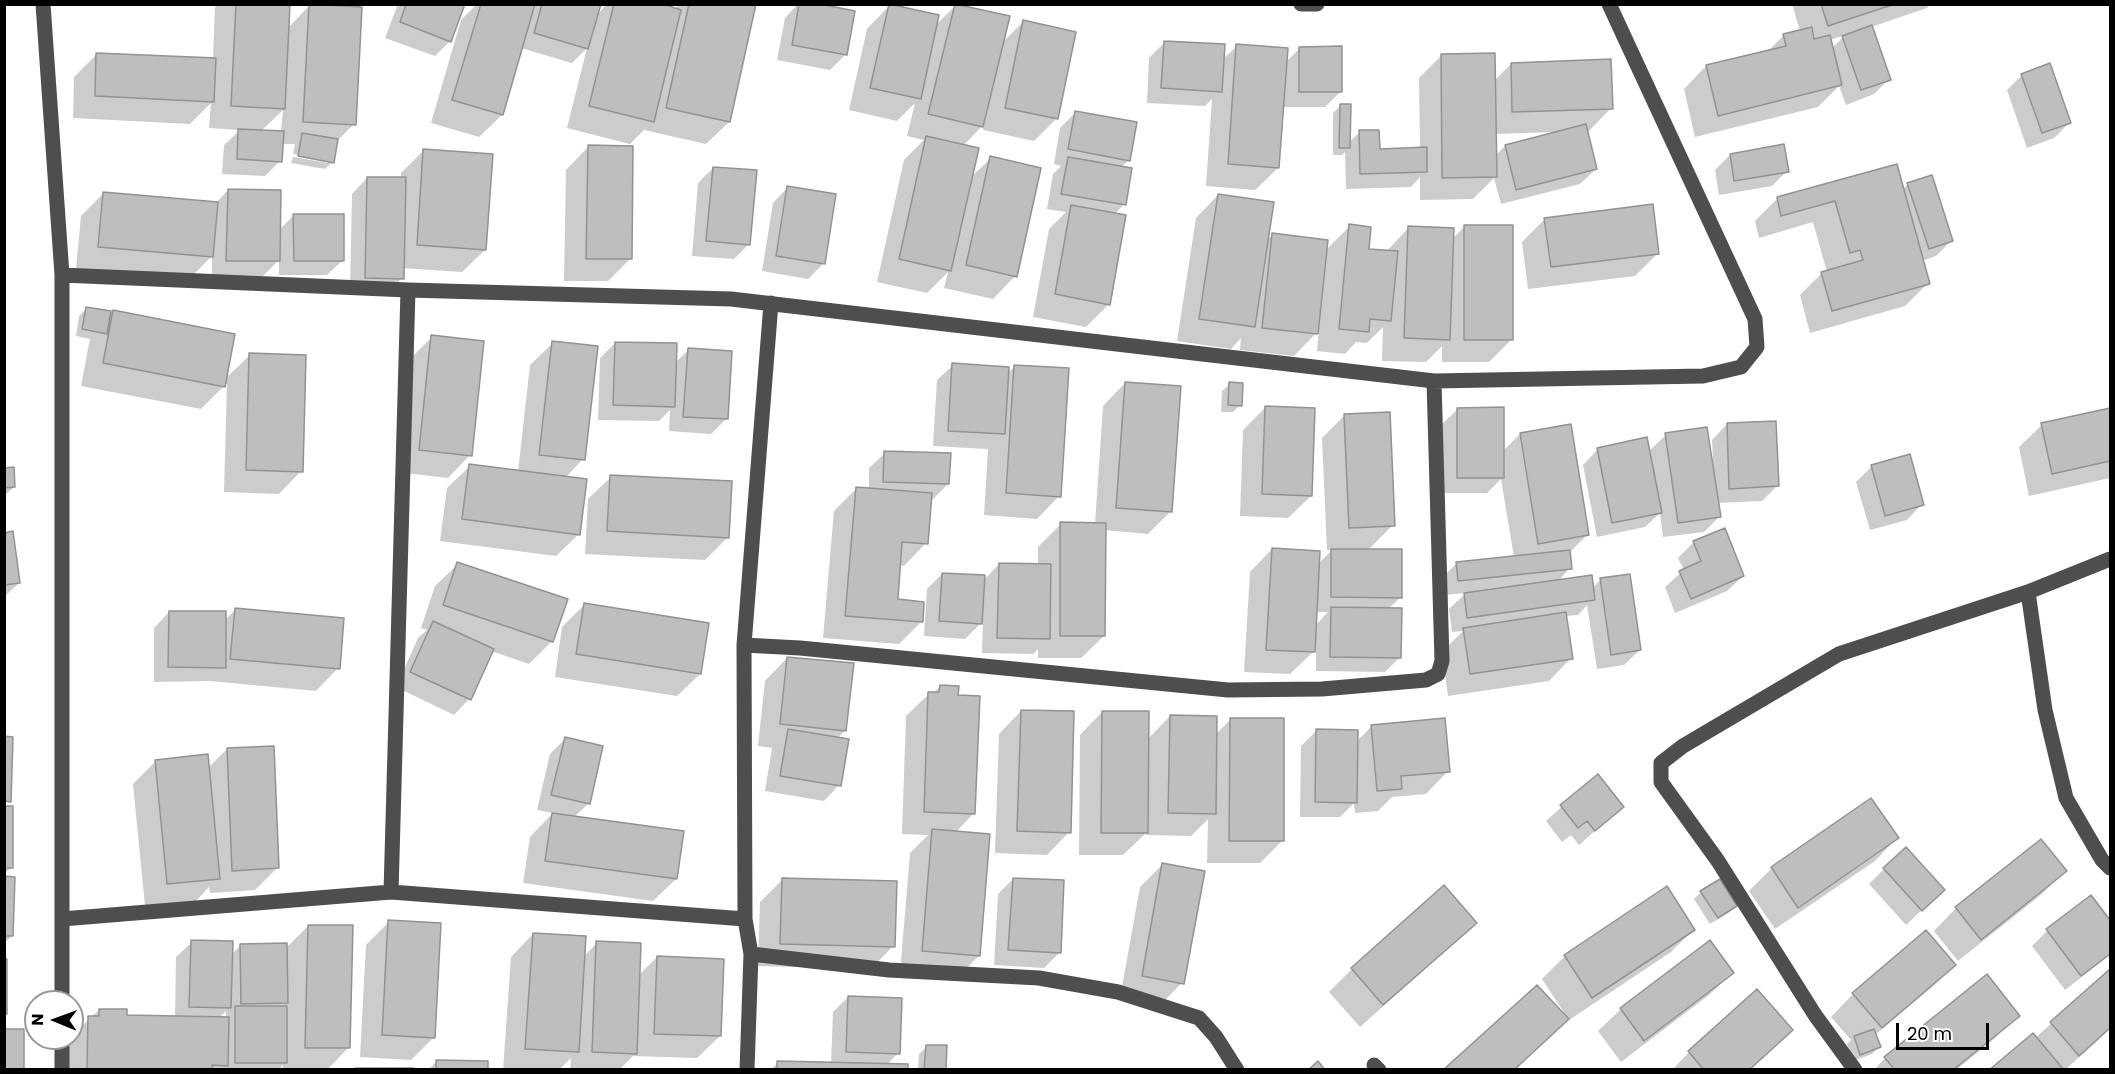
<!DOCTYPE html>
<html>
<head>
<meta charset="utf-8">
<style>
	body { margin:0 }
	#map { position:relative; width:2115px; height:1074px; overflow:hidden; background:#fff; font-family:Poppins,sans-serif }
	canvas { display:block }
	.frame { position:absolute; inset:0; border:6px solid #000; pointer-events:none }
	.north { position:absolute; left:24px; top:990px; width:60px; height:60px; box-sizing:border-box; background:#fff; border:2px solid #999; border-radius:50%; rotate:271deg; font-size:16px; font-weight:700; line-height:24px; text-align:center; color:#000 }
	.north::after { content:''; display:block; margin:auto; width:21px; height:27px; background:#000; clip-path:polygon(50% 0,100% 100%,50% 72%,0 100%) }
	.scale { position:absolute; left:1896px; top:1023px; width:93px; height:27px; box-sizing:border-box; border:3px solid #000; border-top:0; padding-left:8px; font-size:18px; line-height:21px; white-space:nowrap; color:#000; -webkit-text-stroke:4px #fff; paint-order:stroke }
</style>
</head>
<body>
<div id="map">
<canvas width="2115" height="1074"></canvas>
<div class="frame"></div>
<div class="north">N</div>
<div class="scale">20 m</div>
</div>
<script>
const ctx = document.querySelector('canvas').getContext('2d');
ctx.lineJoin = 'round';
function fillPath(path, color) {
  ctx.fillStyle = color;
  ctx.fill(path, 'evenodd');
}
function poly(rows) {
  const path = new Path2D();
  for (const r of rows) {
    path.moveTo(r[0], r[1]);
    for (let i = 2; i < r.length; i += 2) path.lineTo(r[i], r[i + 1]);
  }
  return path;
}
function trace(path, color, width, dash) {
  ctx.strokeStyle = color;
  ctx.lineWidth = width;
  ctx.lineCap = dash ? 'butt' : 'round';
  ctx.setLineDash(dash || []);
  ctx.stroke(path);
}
const shadow = poly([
	[218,4,289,4,288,28,310,5,343,7,343,4,363,4,361,6,354,124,335,143,332,162,325,169,291,163,293,157,328,163,328,160,293,154,295,144,281,144,280,161,265,176,222,174,224,145,240,130,209,128,211,103,190,124,73,118,74,77,97,54,213,59,215,7],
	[283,110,281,132,261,131],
	[398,4,464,4,450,41,435,56,385,38],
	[477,4,600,4,597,15,607,4,661,4,674,10,679,4,754,4,729,122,706,144,644,130,630,144,567,128,587,48,572,63,521,48,502,115,479,137,431,123,461,20],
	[798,4,812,4,845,55,830,70,777,60,785,18],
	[1792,4,1931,4,1927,8,1871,27,1889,79,1874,94,1846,105,1839,86,1818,107,1695,137,1684,89,1706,66,1767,52,1784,35,1800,31],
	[1845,35,1832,48,1830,40],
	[956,5,1002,43,1023,22,1057,118,1034,141,983,130,984,124,963,146,970,178,991,158,1015,276,993,299,944,288,948,272,927,293,877,282,904,160,924,140,907,136,915,103,897,121,849,110,867,29,889,6,936,25],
	[1165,42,1222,60,1237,46,1285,63,1300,48,1341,91,1325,107,1282,107,1278,168,1255,190,1206,186,1212,99,1205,106,1147,103,1149,58],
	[1441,56,1494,81,1511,64,1611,108,1589,131,1586,131,1596,169,1580,184,1501,204,1494,178,1473,199,1420,200,1420,177,1411,187,1346,189,1345,152,1342,155,1333,155,1333,113,1341,105,1349,142,1360,132,1379,151,1420,149,1419,78],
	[1555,132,1505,146,1495,156,1495,134],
	[2022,75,2069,123,2054,138,2027,148,2007,90],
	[1075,113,1129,160,1121,167,1124,204,1114,215,1109,304,1086,327,1033,317,1049,229,1066,212,1047,209,1053,174,1061,166,1054,164,1060,128],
	[588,147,630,259,608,281,564,281,566,170],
	[424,150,485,250,462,272,402,268,402,278,387,293,350,292,352,194,367,178,401,179,401,173],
	[1730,155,1787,171,1772,186,1719,195,1715,170],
	[1896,166,1902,190,1908,184,1951,241,1936,256,1922,261,1928,283,1905,306,1810,333,1800,295,1822,273,1827,272,1813,222,1759,238,1755,221,1777,199],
	[713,168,749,244,734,259,692,256,698,183],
	[788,187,823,264,808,279,762,271,773,203],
	[228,190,279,230,294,215,343,260,327,275,279,275,279,260,263,276,212,275,212,256,189,279,76,269,81,216,104,193,216,203],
	[1218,195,1266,241,1273,235,1326,250,1350,226,1367,250,1386,252,1409,227,1452,239,1465,226,1511,340,1489,362,1442,362,1442,346,1426,362,1382,361,1383,327,1367,343,1356,342,1345,354,1317,351,1319,330,1294,356,1240,350,1241,338,1231,349,1177,341,1196,218],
	[1545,219,1658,253,1635,276,1528,289,1522,242],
	[86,309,109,316,113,311,225,379,250,355,301,471,279,494,224,492,227,383,201,409,81,386,90,339,76,336,79,316],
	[432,337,470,455,448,478,397,472,409,360],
	[553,343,583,459,565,478,579,534,556,556,440,541,447,488,470,466,518,472,530,365],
	[615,343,675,363,688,350,726,419,711,434,669,431,670,410,659,421,598,420,600,358],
	[953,365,1007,374,1015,366,1059,496,1037,519,984,515,988,449,933,446,937,380],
	[1125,383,1171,511,1148,534,1104,530,1104,636,1081,658,1038,658,1038,649,1033,654,982,653,983,621,965,639,924,636,927,589,942,574,983,581,999,564,1038,565,1038,547,1061,524,1095,524,1103,406],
	[1230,384,1240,405,1233,412,1221,412,1222,391],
	[1266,407,1311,496,1288,518,1240,516,1243,430],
	[1458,409,1502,452,1520,434,1588,534,1569,553,1570,568,1558,581,1592,589,1601,579,1640,650,1624,665,1597,669,1587,605,1578,615,1565,616,1571,658,1549,681,1448,696,1442,652,1463,631,1452,632,1449,609,1466,593,1443,595,1442,578,1457,563,1514,557,1501,479,1487,493,1443,493,1442,424],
	[2110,410,2110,478,2029,496,2019,447,2042,425],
	[1345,415,1393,525,1368,550,1401,597,1388,609,1400,657,1385,672,1316,671,1316,645,1313,645,1313,652,1290,674,1244,672,1250,572,1272,549,1318,564,1332,550,1327,550,1322,438],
	[1315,612,1328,612,1315,626],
	[1727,424,1777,486,1762,501,1717,503,1719,517,1704,532,1663,537,1660,513,1645,527,1597,537,1583,465,1598,449,1648,452,1666,435,1713,459,1712,440],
	[885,453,948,484,933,499,930,499,926,543,904,566,899,565,896,600,922,621,899,644,823,638,834,511,856,489,869,490,869,468],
	[1909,456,1922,504,1907,520,1870,530,1856,482,1871,467],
	[4,470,14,487,4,496],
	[611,477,727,538,705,560,585,554,588,499],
	[1724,530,1743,576,1727,591,1675,613,1665,587,1684,570,1678,558,1694,542],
	[4,534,19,583,4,597],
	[458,564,552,641,529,664,491,651,469,699,454,715,396,687,418,638,427,630,421,628,435,586],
	[585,604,700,674,677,696,555,677,562,627],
	[235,610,338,668,316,691,210,681,154,682,154,628,169,612,225,620],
	[787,658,845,730,837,739,839,785,824,801,765,791,772,748,758,746,765,681],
	[940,686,956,696,974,813,955,833,979,956,956,978,900,973,910,853,928,835,902,834,906,716,929,694,933,694],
	[1021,711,1069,832,1047,855,995,853,999,734],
	[1102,712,1147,740,1170,716,1215,735,1231,719,1282,841,1260,863,1207,863,1208,819,1191,836,1146,835,1146,833,1123,855,1079,855,1080,735],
	[1372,726,1448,771,1426,794,1392,797,1378,811,1355,813,1354,803,1340,817,1300,817,1301,746,1316,731,1356,742],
	[565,739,589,803,574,817,676,879,653,901,523,883,530,837,553,813,537,810,550,754],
	[227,749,277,868,255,890,210,893,209,887,196,901,145,906,133,784,156,761,208,768],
	[1597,776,1622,807,1579,845,1571,835,1562,842,1546,821],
	[4,808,12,867,4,874],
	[1897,838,1875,861,1775,929,1749,891,1772,868],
	[2041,841,2065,871,2042,894,1958,961,1934,931,1956,908],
	[1163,864,1182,983,1160,1005,1120,998,1140,887],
	[1884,869,1927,905,1906,925,1869,884],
	[4,878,12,936,4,943],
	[1013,879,1059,953,1044,968,994,965,998,894],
	[782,880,893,946,871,969,758,966,760,902],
	[1444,887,1475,922,1452,945,1360,1027,1329,992,1352,969],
	[1701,892,1735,906,1728,913,1710,924,1694,899],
	[2091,897,2110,923,2110,955,2065,990,2032,946,2047,931],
	[389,922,434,1037,411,1060,360,1057,366,945],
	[308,926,348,1048,327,1070,283,1070,283,1065,279,1070,66,1070,69,1038,72,1038,72,1035,99,1010,126,1017,175,1018,176,957,192,942,231,955,241,945,285,949],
	[226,1011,226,1017,219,1018],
	[1693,930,1671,952,1569,1020,1542,979,1565,956],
	[533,934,584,956,597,943,638,976,657,957,720,1036,697,1058,633,1056,619,1070,570,1070,571,1058,559,1070,503,1070,511,957],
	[1954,965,1932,987,1875,1035,1879,1047,1872,1054,1853,1061,1847,1044,1851,1040,1831,1017,1853,994],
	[2110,971,2110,1029,2065,1070,1991,1070,2035,1038],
	[1732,973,1709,995,1621,1062,1598,1031,1621,1009],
	[1756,991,1749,1070,1672,1070,1689,1052],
	[848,997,898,1053,887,1065,906,1070,771,1070,778,1062,831,1064,833,1012],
	[2018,1015,1995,1038,1956,1070,1874,1070,1885,1058],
	[926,1047,944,1070,918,1070,919,1054],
	[437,1061,487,1070,428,1070]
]);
const building = poly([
	[236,4,290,4,285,109,231,106,236,4],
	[309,4,362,7,356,125,303,122,309,4],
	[406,4,465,4,451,42,400,22,406,4],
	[481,4,535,4,503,115,452,100,481,4],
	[542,4,601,4,588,49,534,33,542,4],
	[614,4,663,4,681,10,654,122,589,106,614,4],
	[689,4,756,4,730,122,666,108,689,4],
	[799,4,820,4,855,11,847,55,792,45,799,4],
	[889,4,939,15,921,99,870,88,889,4],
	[955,4,1010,16,983,127,928,114,955,4],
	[1821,4,1895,4,1828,26,1821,4],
	[1023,20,1076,32,1058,119,1005,108,1023,20],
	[1872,25,1891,80,1861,90,1842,36,1872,25],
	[1812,27,1814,39,1830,35,1842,85,1718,116,1706,65,1786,46,1783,34,1812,27],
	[1164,41,1225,44,1222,92,1161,88,1164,41],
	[1236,44,1288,48,1279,168,1228,164,1236,44],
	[1342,46,1342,92,1299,92,1299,47,1342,46],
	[96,53,216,58,214,102,95,96,96,53],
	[1495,53,1497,177,1442,178,1441,54,1495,53],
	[1611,59,1613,109,1512,112,1511,63,1611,59],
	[2050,63,2071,123,2042,133,2021,74,2050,63],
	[1340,104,1351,104,1350,148,1339,148,1340,104],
	[1075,111,1137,122,1130,161,1068,149,1075,111],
	[1586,124,1597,169,1516,190,1505,145,1586,124],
	[238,129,284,131,282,162,237,159,238,129],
	[1359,130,1379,130,1380,149,1427,147,1427,172,1360,174,1359,130],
	[302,133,338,139,334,163,298,156,302,133],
	[926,136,979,148,951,271,899,259,926,136],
	[1784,144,1789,172,1734,181,1730,154,1784,144],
	[588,145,633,146,632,259,586,259,588,145],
	[423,149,493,154,486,250,417,245,423,149],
	[990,156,1041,168,1017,277,966,265,990,156],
	[1068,157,1132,168,1126,205,1061,194,1068,157],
	[1897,164,1930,284,1832,311,1821,272,1863,260,1860,250,1850,253,1835,201,1781,216,1777,197,1897,164],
	[713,167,757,170,750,245,706,241,713,167],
	[1932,175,1953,241,1929,249,1907,183,1932,175],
	[367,177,406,177,404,279,365,278,367,177],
	[787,186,836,194,825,264,776,256,787,186],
	[228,189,281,190,280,261,226,261,228,189],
	[103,192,218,202,213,257,98,247,103,192],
	[1218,194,1274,202,1255,327,1199,319,1218,194],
	[1653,204,1659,254,1551,267,1544,218,1653,204],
	[1071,205,1126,215,1110,305,1055,294,1071,205],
	[293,214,344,214,344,261,294,261,293,214],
	[1349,224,1371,227,1369,249,1398,251,1391,321,1370,319,1369,332,1339,329,1349,224],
	[1464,225,1513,225,1513,340,1464,340,1464,225],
	[1408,226,1454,228,1450,340,1404,338,1408,226],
	[1272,233,1328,240,1318,334,1262,328,1272,233],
	[86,307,111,311,107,334,82,329,86,307],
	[113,310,235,334,225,387,103,363,113,310],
	[431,335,484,341,472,456,419,450,431,335],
	[552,341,598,346,585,460,539,455,552,341],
	[615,342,677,343,675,407,613,405,615,342],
	[688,348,732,351,728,419,683,417,688,348],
	[249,353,306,355,303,472,246,470,249,353],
	[952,363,1009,367,1005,434,948,431,952,363],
	[1014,365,1069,368,1061,497,1006,493,1014,365],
	[1125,382,1181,386,1172,512,1116,508,1125,382],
	[1229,382,1243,383,1242,406,1228,405,1229,382],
	[1265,406,1315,408,1312,496,1262,494,1265,406],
	[1504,407,1504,478,1457,478,1457,408,1504,407],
	[2110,408,2110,461,2052,474,2041,423,2110,408],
	[1390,412,1395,526,1349,528,1344,414,1390,412],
	[1776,421,1779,486,1729,489,1727,423,1776,421],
	[1571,424,1589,535,1538,544,1520,433,1571,424],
	[1707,427,1721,517,1678,523,1665,433,1707,427],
	[1647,437,1662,513,1612,523,1597,448,1647,437],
	[884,451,951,453,949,484,883,482,884,451],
	[1910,454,1924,505,1885,516,1871,465,1910,454],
	[469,464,587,479,580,535,462,519,469,464],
	[14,467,15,487,4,488,4,468,14,467],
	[610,475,732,481,729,538,607,531,610,475],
	[856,487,932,493,928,544,902,542,898,599,924,602,923,622,845,616,856,487],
	[1060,522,1106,523,1105,636,1060,636,1060,522],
	[1725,528,1744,576,1691,599,1679,571,1701,561,1693,541,1725,528],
	[13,531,20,583,4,585,4,533,13,531],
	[1272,548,1320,551,1315,652,1266,650,1272,548],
	[1331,549,1402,549,1402,598,1331,597,1331,549],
	[1570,550,1572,569,1458,581,1456,562,1570,550],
	[457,562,568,599,553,642,443,605,457,562],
	[999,563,1051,564,1050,639,997,638,999,563],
	[942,573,985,575,982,624,939,621,942,573],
	[1630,574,1641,650,1611,655,1600,578,1630,574],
	[1592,575,1595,600,1467,618,1464,593,1592,575],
	[584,603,709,623,701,674,576,654,584,603],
	[1331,607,1402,608,1401,658,1330,657,1331,607],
	[235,608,344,618,340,669,230,659,235,608],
	[169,611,226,611,226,668,168,667,169,611],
	[1566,612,1573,659,1470,674,1463,628,1566,612],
	[433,621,494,649,471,700,410,672,433,621],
	[787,657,854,663,846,731,780,724,787,657],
	[940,685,959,686,958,695,980,696,975,814,924,812,928,692,939,692,940,685],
	[1021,710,1074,711,1071,833,1017,831,1021,710],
	[1102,711,1149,711,1148,833,1101,833,1102,711],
	[1170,715,1217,716,1216,814,1168,813,1170,715],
	[1230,718,1284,718,1284,841,1229,841,1230,718],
	[1445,718,1450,772,1401,776,1402,789,1377,791,1371,725,1445,718],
	[788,729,849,739,841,786,780,776,788,729],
	[1316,729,1358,730,1357,803,1315,802,1316,729],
	[4,736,13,737,11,802,4,801,4,736],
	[565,737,603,746,590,804,551,795,565,737],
	[274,746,279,868,232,871,227,748,274,746],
	[208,754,220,879,167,884,155,760,208,754],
	[1598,774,1624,807,1595,831,1587,821,1578,828,1560,805,1598,774],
	[1871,798,1899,838,1798,908,1771,867,1871,798],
	[4,806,13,806,13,868,4,868,4,806],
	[552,813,684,831,677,879,545,861,552,813],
	[932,829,990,834,980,956,922,951,932,829],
	[2041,839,2067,871,1981,940,1955,907,2041,839],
	[1906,847,1945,890,1922,911,1883,868,1906,847],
	[1162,863,1205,871,1184,984,1142,976,1162,863],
	[4,876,15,877,13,936,4,936,4,876],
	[782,878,897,881,895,947,780,944,782,878],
	[1013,878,1064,880,1061,953,1008,950,1013,878],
	[1720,879,1737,906,1718,918,1700,891,1720,879],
	[1444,885,1477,923,1383,1005,1351,968,1444,885],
	[1667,886,1695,930,1592,998,1564,955,1667,886],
	[2091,895,2110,920,2110,954,2081,976,2046,929,2091,895],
	[388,920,441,923,435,1038,382,1035,388,920],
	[308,925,353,925,350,1048,305,1048,308,925],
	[1926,930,1956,965,1882,1028,1852,993,1926,930],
	[533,933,586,936,579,1052,525,1049,533,933],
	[191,940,233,941,231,1008,189,1007,191,940],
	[1710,940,1734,973,1644,1041,1620,1008,1710,940],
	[596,941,641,943,637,1054,592,1052,596,941],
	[287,943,288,1003,241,1004,240,944,287,943],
	[657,956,724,959,721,1036,654,1034,657,956],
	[4,959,7,959,7,1014,4,1014,4,959],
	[2110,969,2110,1028,2079,1056,2050,1022,2110,969],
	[1987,974,2020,1016,1953,1070,1895,1070,1884,1057,1987,974],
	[1537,985,1569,1019,1514,1070,1443,1070,1537,985],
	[1757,989,1793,1030,1749,1070,1704,1070,1688,1051,1757,989],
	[848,996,902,998,900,1054,846,1052,848,996],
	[235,1006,287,1006,287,1063,235,1063,235,1006],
	[99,1009,127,1009,127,1015,229,1017,228,1066,212,1065,212,1070,87,1070,88,1016,99,1016,99,1009],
	[4,1029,24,1029,24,1069,4,1069,4,1029],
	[1874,1029,1881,1047,1860,1055,1854,1036,1874,1029],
	[2033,1033,2064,1070,1989,1070,2033,1033],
	[926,1045,947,1045,946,1070,924,1070,926,1045],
	[436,1060,488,1061,488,1070,436,1070,436,1060],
	[777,1061,908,1064,908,1070,777,1070,777,1061],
	[1318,1061,1325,1070,1308,1070,1318,1061],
	[355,1068,414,1068,414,1070,355,1070,355,1068]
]);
const minor = poly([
	[43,4,62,275,62,1002],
	[1301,4,1317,4],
	[62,275,408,290,731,299,1434,381,1703,376,1741,367,1757,347,1755,319,1609,4],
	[771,303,744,645,800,648,1228,690,1322,689,1426,680,1438,674,1442,661,1434,381],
	[2028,592,2045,710,2066,798,2102,860,2110,868],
	[744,645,745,919,751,954,747,1070],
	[391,892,408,290],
	[62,919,391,892,745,919],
	[751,954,889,970,1039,978,1118,992,1199,1018,1216,1037,1237,1070],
	[1374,1065,1379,1070],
	[62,1070,62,1038],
	[1855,1070,1815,1015,1718,861,1661,782,1661,763,1683,746,1839,654,2028,592,2110,559]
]);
fillPath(shadow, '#0003');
fillPath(building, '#bebebe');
trace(building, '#929292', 1.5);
trace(minor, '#4e4e4e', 15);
</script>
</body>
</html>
